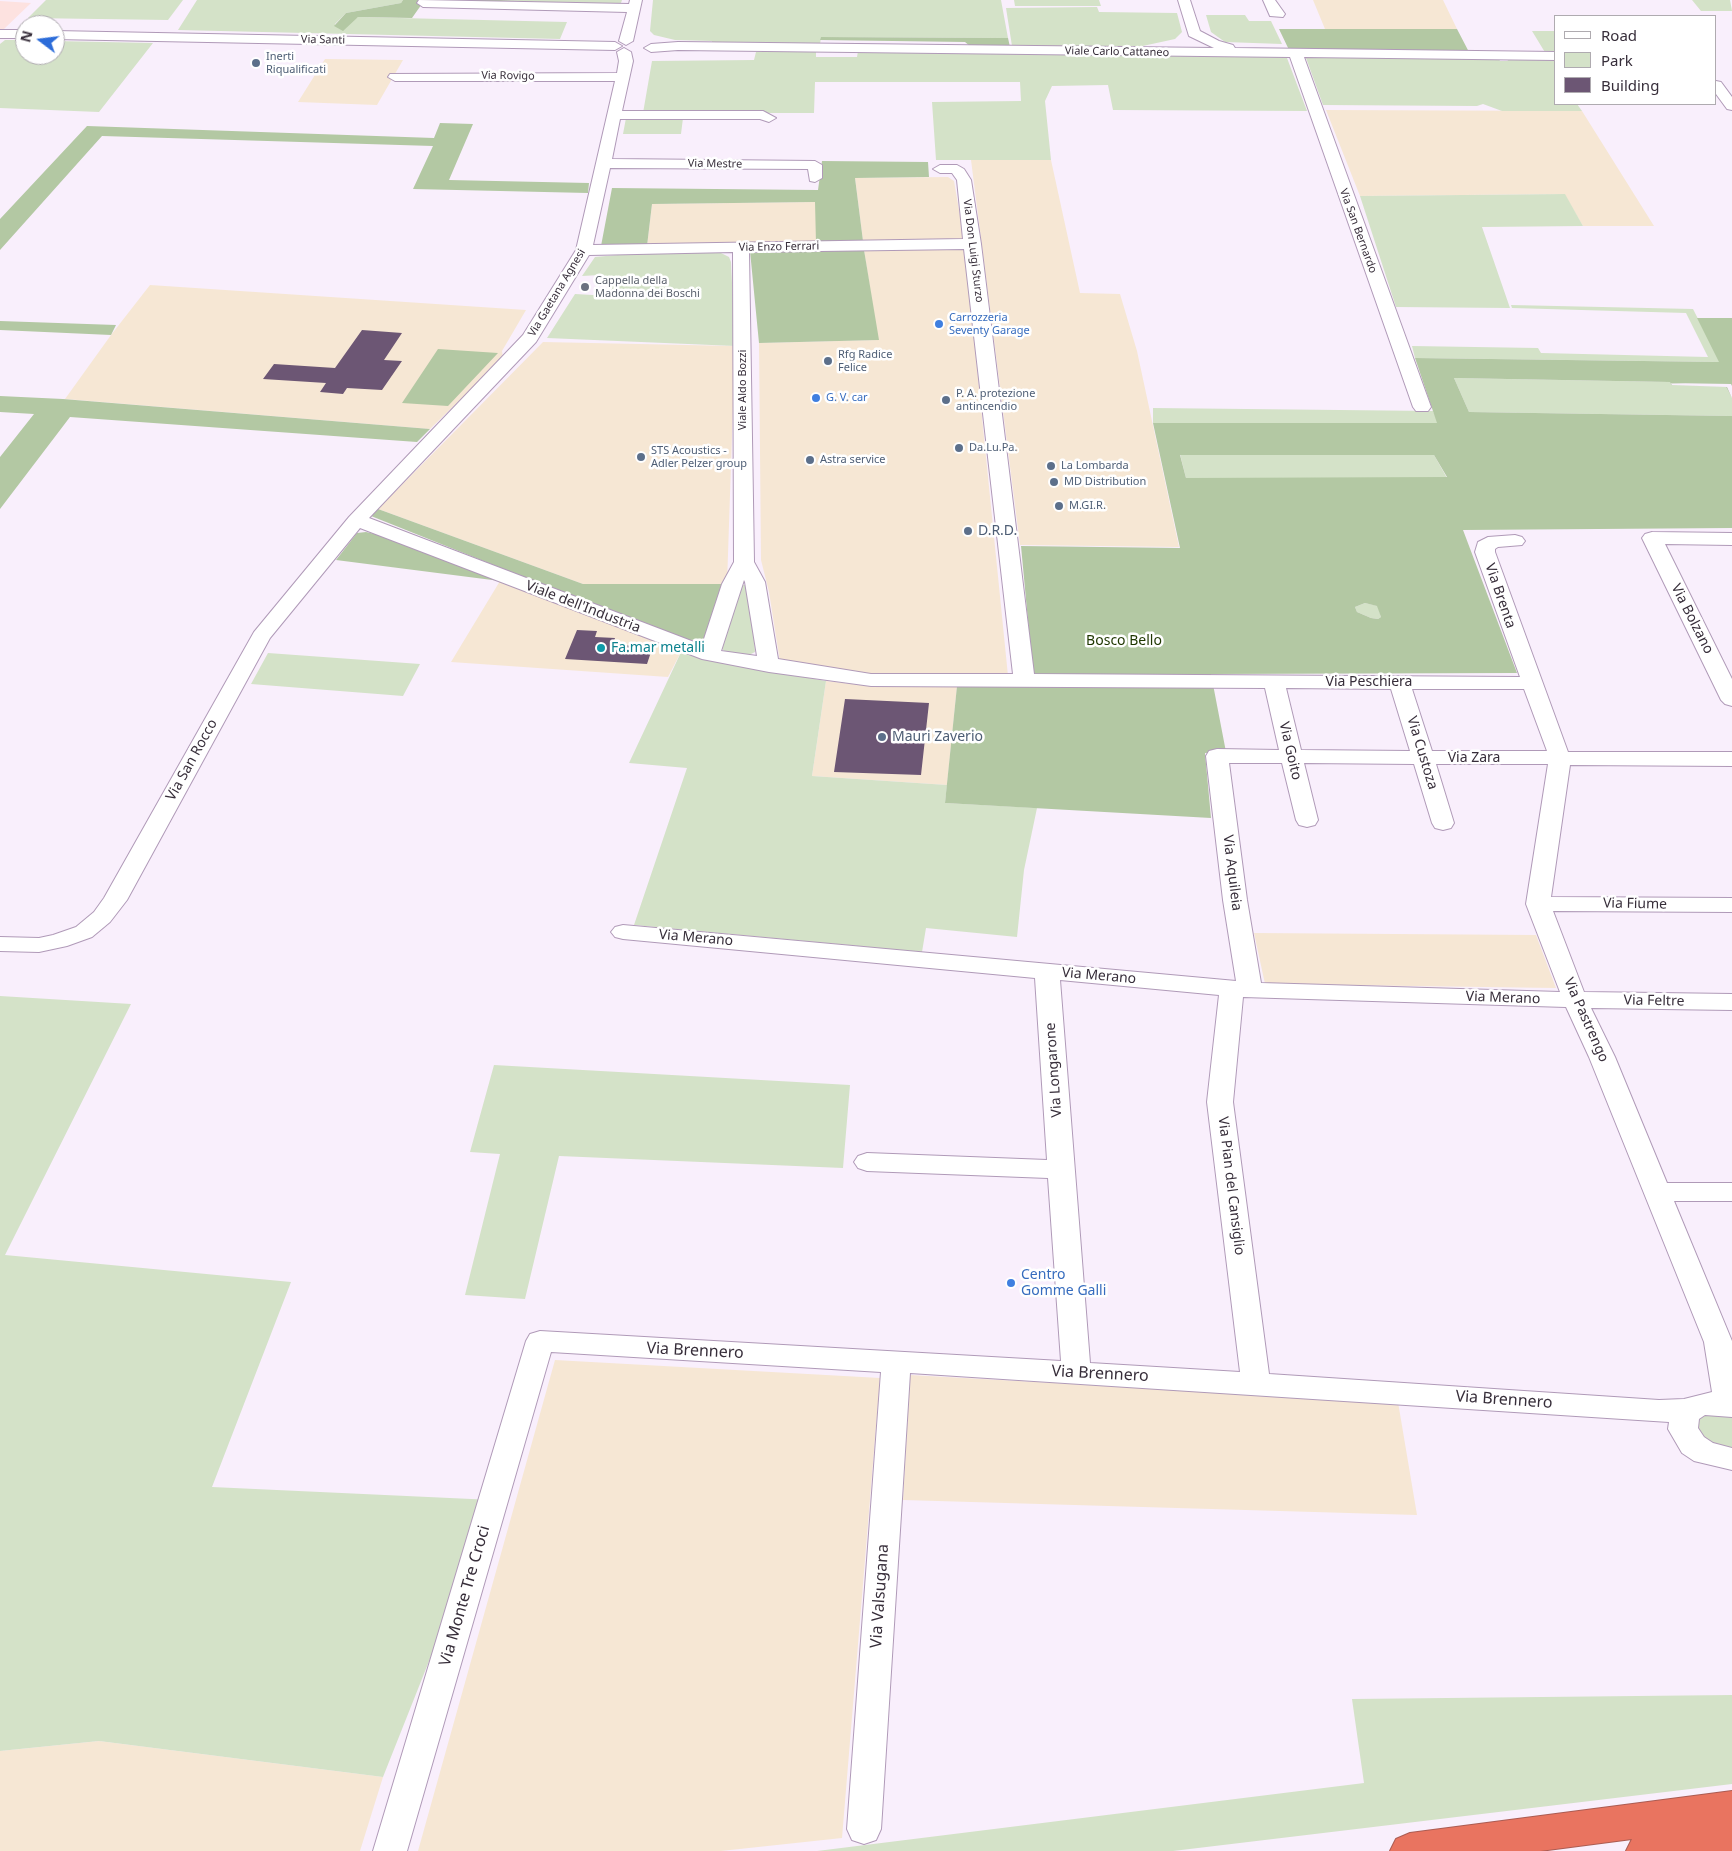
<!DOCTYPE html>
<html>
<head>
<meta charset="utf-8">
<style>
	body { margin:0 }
	#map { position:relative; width:1732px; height:1851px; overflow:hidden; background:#f9effc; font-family:"Noto Sans",sans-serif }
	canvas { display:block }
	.legend { position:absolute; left:1554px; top:15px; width:162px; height:90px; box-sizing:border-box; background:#fff; border:1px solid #afabb0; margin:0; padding:6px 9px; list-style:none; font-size:15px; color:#372e3a }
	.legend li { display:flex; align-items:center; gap:10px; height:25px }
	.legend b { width:25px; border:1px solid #afabb0 }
	.north { position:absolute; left:15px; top:15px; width:50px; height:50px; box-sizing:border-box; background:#fff; border:1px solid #afabb0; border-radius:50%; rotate:285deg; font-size:14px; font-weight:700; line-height:20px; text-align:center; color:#372e3a }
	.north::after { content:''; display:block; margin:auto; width:18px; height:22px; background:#2c6cd9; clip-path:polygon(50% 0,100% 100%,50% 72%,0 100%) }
</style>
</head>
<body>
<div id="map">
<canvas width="1732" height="1851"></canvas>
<ul class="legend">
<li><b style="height:6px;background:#fff"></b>Road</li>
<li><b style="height:14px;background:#d4e2c8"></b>Park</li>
<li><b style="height:14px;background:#6c5674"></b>Building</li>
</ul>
<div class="north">N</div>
</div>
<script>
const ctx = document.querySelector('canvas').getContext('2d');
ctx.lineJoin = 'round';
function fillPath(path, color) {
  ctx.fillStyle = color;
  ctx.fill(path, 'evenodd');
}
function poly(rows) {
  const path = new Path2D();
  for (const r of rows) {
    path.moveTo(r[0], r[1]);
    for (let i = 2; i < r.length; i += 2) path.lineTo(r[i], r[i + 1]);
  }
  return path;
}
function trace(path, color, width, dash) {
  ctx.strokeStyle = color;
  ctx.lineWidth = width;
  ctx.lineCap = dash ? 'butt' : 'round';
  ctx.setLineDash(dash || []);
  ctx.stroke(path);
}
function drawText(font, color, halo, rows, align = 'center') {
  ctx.font = font + ' "Noto Sans",sans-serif';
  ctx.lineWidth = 5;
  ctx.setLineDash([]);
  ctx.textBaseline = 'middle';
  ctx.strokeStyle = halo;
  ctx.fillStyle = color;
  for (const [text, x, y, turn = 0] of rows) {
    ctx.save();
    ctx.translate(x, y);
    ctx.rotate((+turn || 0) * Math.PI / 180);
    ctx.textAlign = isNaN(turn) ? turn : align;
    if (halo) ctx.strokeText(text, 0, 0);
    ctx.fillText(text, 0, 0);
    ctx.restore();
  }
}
const commercial = poly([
	[0,1,31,3,4,29,0,29]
]);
const industrial = poly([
	[1313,0,1443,0,1457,29,1325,29],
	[325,59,403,60,377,105,298,102],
	[1326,110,1582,111,1654,226,1583,226,1564,194,1360,196],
	[971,160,1051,160,1080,293,1120,294,1137,351,1179,547,1020,545],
	[948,177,954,181,964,239,863,241,855,178],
	[816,202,816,243,647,246,652,204],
	[965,248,1008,676,873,676,780,662,769,592,761,560,759,343,878,340,864,250],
	[150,285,526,310,502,351,503,358,430,429,65,399,111,335],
	[543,342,735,346,727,584,583,584,378,509],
	[500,581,682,650,668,677,451,662],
	[826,681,870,686,957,686,947,785,812,776],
	[1254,933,1536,935,1556,988,1265,984],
	[555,1360,880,1378,842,1838,721,1851,418,1851],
	[910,1375,1398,1402,1417,1515,903,1500],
	[99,1741,383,1777,360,1851,0,1851,0,1751]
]);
const green = poly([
	[46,0,183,0,168,20,28,18],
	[197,0,403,0,401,3,346,13,335,24,335,26,341,27,358,17,567,22,560,39,178,30],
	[500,0,622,0,620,6],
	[653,0,1001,0,1008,38,821,37,820,45,712,45,712,41,675,40,654,35,650,31],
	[1014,0,1099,0,1101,6,1015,6],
	[1692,0,1730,0,1732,11,1701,11],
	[1097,7,1099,12,1177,13,1182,32,1175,39,1138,47,1012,46,1006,8],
	[1206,15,1245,15,1249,21,1271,21,1282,44,1225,42,1211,32],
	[1532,31,1556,31,1556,54,1546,54],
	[5,40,25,40,25,55,55,55,55,41,153,43,99,112,0,108,0,44],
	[858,51,1278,56,1287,58,1307,111,1113,110,1108,85,1052,86,1045,101,1051,160,936,160,932,102,1021,101,1020,82,815,82,814,113,643,113,652,61,754,60,756,52,816,52,816,57,857,57],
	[1315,56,1498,57,1500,61,1508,61,1506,57,1556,58,1556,104,1577,104,1582,111,1502,111,1483,104,1477,106,1323,105,1306,58],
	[626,118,683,118,681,134,623,134],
	[1565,194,1583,226,1482,227,1510,308,1396,307,1360,196],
	[711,252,721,253,729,257,731,262,735,346,547,338,575,294,593,295,610,289,613,283,609,278,600,275,582,276,595,257,640,253],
	[1511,305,1693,309,1720,362,1415,358,1412,346,1538,348,1541,353,1708,357,1686,313,1512,308],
	[1454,378,1670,382,1671,385,1726,387,1732,398,1732,416,1469,412],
	[1153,408,1433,411,1438,423,1153,423],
	[1180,454,1434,455,1447,478,1186,478],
	[740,585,746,585,751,588,755,652,747,656,731,655,723,650,721,646],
	[1365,603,1378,606,1381,617,1378,619,1371,618,1357,612,1355,607],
	[682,650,719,662,826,681,812,776,947,785,945,803,1037,808,1024,870,1017,937,926,928,922,952,634,925,687,768,629,763],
	[268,653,420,664,403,696,251,684],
	[0,996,131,1004,5,1255,291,1282,212,1487,493,1500,383,1777,99,1741,0,1751],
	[494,1065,850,1085,843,1168,559,1156,525,1299,465,1295,500,1154,470,1152],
	[1707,1412,1732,1416,1732,1448,1708,1444,1695,1430,1699,1416],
	[1732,1695,1732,1784,1173,1851,817,1851,1364,1783,1352,1699]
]);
const forest = poly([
	[403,0,500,0,571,4,424,1,412,18,358,17,343,31,334,26,346,13,401,3],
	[1279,29,1457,29,1470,54,1290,52],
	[821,37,1008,38,1010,47,971,47,965,42,820,40],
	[440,123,473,124,449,180,589,183,588,193,413,189,433,146,102,136,0,250,0,219,87,126,434,138],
	[822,161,928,162,929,177,855,178,863,241,816,243,815,202,652,204,647,246,601,246,612,188,818,190],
	[864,250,879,340,759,343,750,251],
	[1697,318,1732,318,1732,386,1731,384,1670,383,1672,385,1727,387,1732,398,1726,387,1671,385,1670,382,1454,378,1469,412,1732,416,1732,528,1463,530,1517,673,1211,674,1226,752,1205,753,1211,818,945,803,957,686,1034,685,1021,546,1180,548,1153,423,1437,423,1415,358,1719,362],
	[1180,455,1434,455,1447,477,1186,478],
	[1365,603,1377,606,1381,617,1378,619,1371,618,1357,612,1355,607],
	[0,321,116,325,111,335,0,330],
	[438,349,498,353,448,406,402,403],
	[0,396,63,399,430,429,417,442,70,417,0,509,0,457,34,414,0,412],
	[378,509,583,584,727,584,705,639,690,640,656,630,371,516],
	[366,532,379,535,500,581,336,560,357,533]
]);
const building = poly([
	[362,330,402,333,384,360,402,361,382,390,347,388,343,394,320,392,326,383,263,379,274,364,335,368],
	[577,630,597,631,595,637,615,638,613,644,633,646,631,651,651,652,647,664,565,659],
	[845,699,929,703,921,775,834,772]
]);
const minor = poly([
	[419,0,629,4,630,0,642,0,633,41,626,45,619,41,627,12,423,7,417,3,419,0],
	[1178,0,1190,0,1200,31,1219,41,1233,45,1235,48,1556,52,1556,60,1304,57,1431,407,1428,411,1416,411,1413,407,1290,57,678,50,651,52,644,48,651,44,678,42,1214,48,1189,36,1178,0],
	[1263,0,1275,0,1285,14,1283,17,1270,16,1263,0],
	[0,30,25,30,25,38,0,38,0,30],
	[55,31,615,42,622,46,615,50,55,39,55,31],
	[624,48,631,52,633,61,622,111,763,111,776,118,769,122,760,119,620,119,612,159,815,161,822,165,822,178,815,182,810,181,808,169,610,168,593,245,963,239,957,180,952,173,940,173,933,169,940,165,957,165,964,169,971,180,981,244,1034,674,1520,677,1475,552,1478,542,1488,537,1515,535,1522,537,1525,541,1522,545,1498,547,1495,549,1495,552,1568,752,1732,752,1732,766,1570,765,1551,897,1732,898,1732,912,1553,911,1584,992,1732,994,1732,1010,1591,1008,1615,1057,1667,1183,1732,1183,1732,1201,1674,1201,1732,1341,1732,1417,1705,1415,1699,1419,1698,1428,1704,1437,1713,1443,1732,1448,1732,1470,1694,1461,1682,1453,1668,1429,1669,1422,910,1373,881,1829,876,1840,864,1844,852,1840,847,1829,881,1372,551,1352,407,1851,373,1851,526,1341,530,1334,540,1331,1061,1361,1048,1178,867,1171,858,1168,854,1162,858,1156,867,1153,1047,1160,1035,978,623,939,615,937,611,932,615,927,623,925,1236,981,1223,900,1206,756,1209,751,1217,749,1279,750,1265,688,871,686,769,672,702,659,360,528,270,638,127,900,110,922,92,937,67,946,39,952,0,951,0,937,39,938,53,935,76,927,94,912,104,898,254,632,349,517,523,335,576,250,615,81,395,81,388,77,390,74,617,73,619,61,617,52,624,48],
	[964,249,1013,674,871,674,778,659,765,582,754,562,749,252,964,249],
	[733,252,734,562,722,584,702,645,369,518,536,342,589,255,733,252],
	[744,580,745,582,757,656,721,651,744,580],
	[1286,688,1391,689,1410,751,1301,750,1286,688],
	[1412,689,1524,689,1547,751,1432,751,1412,689],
	[1229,763,1282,763,1296,820,1299,825,1307,827,1315,825,1318,820,1304,763,1414,764,1432,823,1435,828,1443,830,1451,828,1454,823,1436,764,1548,764,1526,904,1560,992,1261,983,1247,900,1229,763],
	[1060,980,1219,995,1207,1102,1240,1372,1090,1363,1060,980],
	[1243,997,1566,1007,1589,1057,1704,1342,1712,1392,1684,1399,1659,1400,1269,1374,1233,1102,1243,997],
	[1716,81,1721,82,1732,97,1732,110,1727,109,1716,94,1716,81],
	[1652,532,1732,533,1732,545,1665,544,1732,679,1732,706,1725,704,1721,700,1642,538,1645,534,1652,532]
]);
const highway = poly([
	[1732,1791,1732,1851,1626,1851,1632,1839,1540,1851,1390,1851,1396,1839,1410,1833,1732,1791]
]);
const markers = [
	[256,63,5,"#5c6f8a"],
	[585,287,5,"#6b7280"],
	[939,324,5,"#3f7fe0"],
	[828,361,5,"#5c6f8a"],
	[816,398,5,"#3f7fe0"],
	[946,400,5,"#5c6f8a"],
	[959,448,5,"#5c6f8a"],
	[641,457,5,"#5c6f8a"],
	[810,460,5,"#5c6f8a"],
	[1051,466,5,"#5c6f8a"],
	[1054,482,5,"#5c6f8a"],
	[1059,506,5,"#5c6f8a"],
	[968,531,5,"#5c6f8a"],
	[601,648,5,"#0f9aa8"],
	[882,737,5,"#5c6f8a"],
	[1011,1283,5,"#3f7fe0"]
];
const farStreetnames = [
	["Via Santi",323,40,1],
	["Viale Carlo Cattaneo",1117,52,1],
	["Via Rovigo",508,76,1],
	["Via Mestre",715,164,1],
	["Via San Bernardo",1358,231,70],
	["Via Enzo Ferrari",779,247,-1],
	["Via Don Luigi Sturzo",973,251,83],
	["Via Gaetana Agnesi",557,293,-59],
	["Viale Aldo Bozzi",743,390,-90]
];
const farServicenames = [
	["Inerti",266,57],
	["Riqualificati",266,70],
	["Rfg Radice",838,355],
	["Felice",838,368],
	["P. A. protezione",956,394],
	["antincendio",956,407],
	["Da.Lu.Pa.",969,448],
	["STS Acoustics -",651,451],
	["Adler Pelzer group",651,464],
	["Astra service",820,460],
	["La Lombarda",1061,466],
	["MD Distribution",1064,482],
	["M.GI.R.",1069,506]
];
const farWorshipnames = [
	["Cappella della",595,281],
	["Madonna dei Boschi",595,294]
];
const farShopnames = [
	["Carrozzeria",949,318],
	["Seventy Garage",949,331],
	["G. V. car",826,398]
];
const serviceNames = [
	["D.R.D.",978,531],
	["Mauri Zaverio",892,737]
];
const streetNames = [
	["Via Brenta",1500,596,71],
	["Viale dell'Industria",583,607,21],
	["Via Bolzano",1692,619,63],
	["Via Peschiera",1369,682],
	["Via Goito",1290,751,77],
	["Via Custoza",1422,753,73],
	["Via Zara",1474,758],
	["Via San Rocco",192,760,-61],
	["Via Aquileia",1232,873,83],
	["Via Fiume",1635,904,1],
	["Via Merano",696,938,5],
	["Via Merano",1099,976,5],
	["Via Merano",1503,998,2],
	["Via Feltre",1654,1001,1],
	["Via Pastrengo",1586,1020,66],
	["Via Longarone",1054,1070,-94],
	["Via Pian del Cansiglio",1231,1186,83]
];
const parkNames = [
	["Bosco Bello",1124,641]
];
const cultureNames = [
	["Fa.mar metalli",611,648]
];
const shopNames = [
	["Centro",1021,1275],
	["Gomme Galli",1021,1291]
];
const nearStreetnames = [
	["Via Brennero",695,1351,3],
	["Via Brennero",1100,1374,3],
	["Via Brennero",1504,1400,4],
	["Via Monte Tre Croci",465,1596,-74],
	["Via Valsugana",880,1596,-86]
];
fillPath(commercial, '#fde2e0');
fillPath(industrial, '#f6e7d4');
fillPath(green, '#d4e2c8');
fillPath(forest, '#b3c8a3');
fillPath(building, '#6c5674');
trace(minor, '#b09ab8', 2);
trace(highway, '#ab5c53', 2);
fillPath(minor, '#fff');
fillPath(highway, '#e97460');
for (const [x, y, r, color] of markers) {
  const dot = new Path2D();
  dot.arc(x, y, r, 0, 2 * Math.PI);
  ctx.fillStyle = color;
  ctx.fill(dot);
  trace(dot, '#fff', 2);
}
drawText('11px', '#372e3a', '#fff', farStreetnames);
drawText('11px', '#4e5e75', '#fff', farServicenames, 'left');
drawText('11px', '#5b616d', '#fff', farWorshipnames, 'left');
drawText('11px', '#366cbe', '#fff', farShopnames, 'left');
drawText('14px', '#4e5e75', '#fff', serviceNames, 'left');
drawText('14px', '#372e3a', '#fff', streetNames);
drawText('14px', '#1f3700', '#fff', parkNames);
drawText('14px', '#0d838f', '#fff', cultureNames, 'left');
drawText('14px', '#366cbe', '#fff', shopNames, 'left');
drawText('16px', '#372e3a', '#fff', nearStreetnames);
</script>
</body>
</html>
